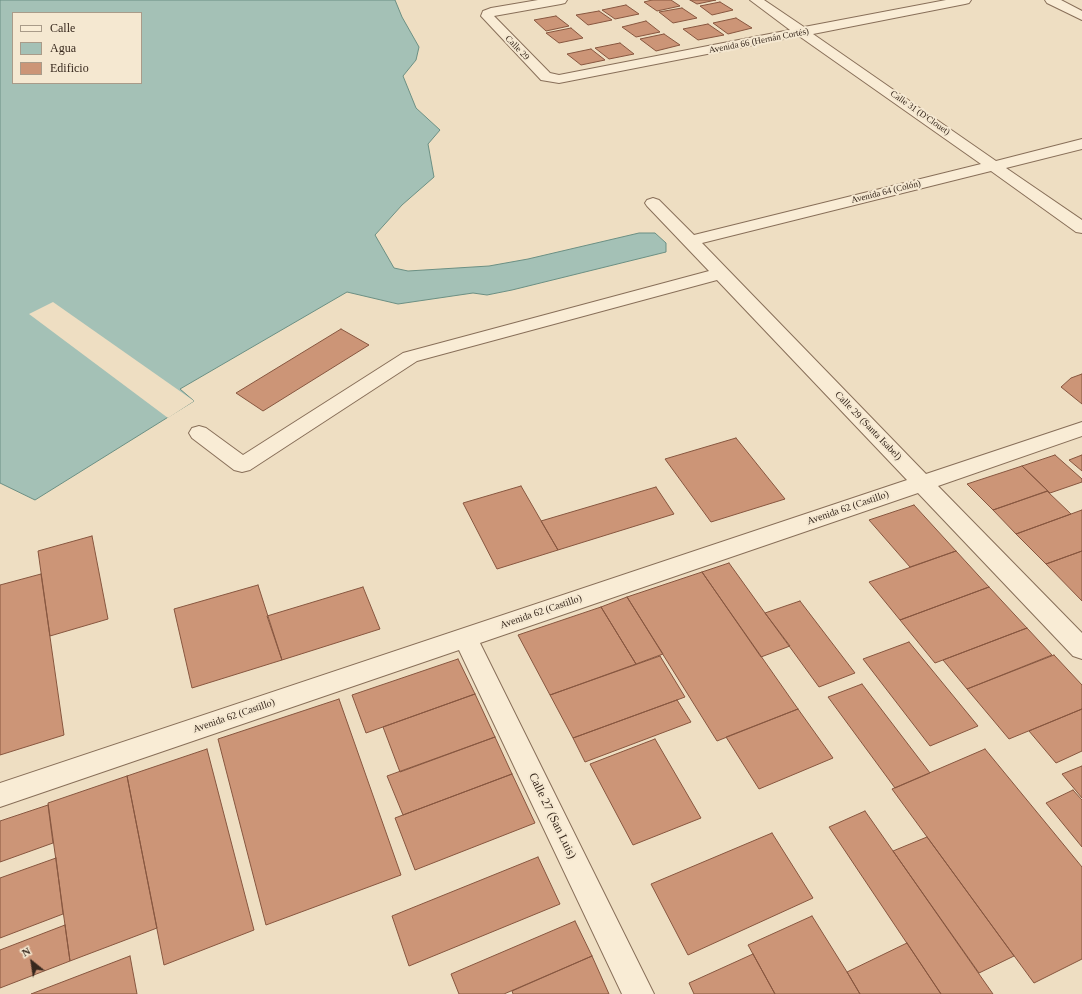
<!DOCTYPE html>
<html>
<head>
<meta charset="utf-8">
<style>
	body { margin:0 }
	#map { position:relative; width:1082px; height:994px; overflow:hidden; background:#eedec2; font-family:"Times New Roman",serif }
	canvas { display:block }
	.legend { position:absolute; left:12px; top:12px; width:130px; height:72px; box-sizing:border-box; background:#f5e8d1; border:1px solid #a99b89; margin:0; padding:5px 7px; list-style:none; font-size:12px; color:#37281d }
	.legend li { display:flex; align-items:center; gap:8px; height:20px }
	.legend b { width:20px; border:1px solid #a99b89 }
	.north { position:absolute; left:12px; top:942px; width:40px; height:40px; -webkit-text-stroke:3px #f5e8d1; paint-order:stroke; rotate:330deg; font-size:11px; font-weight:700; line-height:16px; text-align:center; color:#37281d }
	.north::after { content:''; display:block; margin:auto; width:14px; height:18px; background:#37281d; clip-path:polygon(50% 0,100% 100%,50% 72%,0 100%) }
</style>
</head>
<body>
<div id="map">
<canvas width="1082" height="994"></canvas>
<ul class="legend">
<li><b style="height:5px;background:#f9ecd5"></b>Calle</li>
<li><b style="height:11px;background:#a4c1b6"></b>Agua</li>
<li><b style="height:11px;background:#cc9577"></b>Edificio</li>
</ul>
<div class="north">N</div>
</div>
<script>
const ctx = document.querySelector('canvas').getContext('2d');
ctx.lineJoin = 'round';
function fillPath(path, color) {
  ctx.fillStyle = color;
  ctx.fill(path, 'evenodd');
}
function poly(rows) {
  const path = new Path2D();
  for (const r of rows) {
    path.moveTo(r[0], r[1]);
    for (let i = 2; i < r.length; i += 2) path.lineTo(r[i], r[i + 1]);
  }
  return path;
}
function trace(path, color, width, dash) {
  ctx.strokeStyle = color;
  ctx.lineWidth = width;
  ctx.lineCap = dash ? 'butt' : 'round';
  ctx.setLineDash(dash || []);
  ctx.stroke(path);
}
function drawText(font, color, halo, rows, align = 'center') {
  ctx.font = font + ' "Times New Roman",serif';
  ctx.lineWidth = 4;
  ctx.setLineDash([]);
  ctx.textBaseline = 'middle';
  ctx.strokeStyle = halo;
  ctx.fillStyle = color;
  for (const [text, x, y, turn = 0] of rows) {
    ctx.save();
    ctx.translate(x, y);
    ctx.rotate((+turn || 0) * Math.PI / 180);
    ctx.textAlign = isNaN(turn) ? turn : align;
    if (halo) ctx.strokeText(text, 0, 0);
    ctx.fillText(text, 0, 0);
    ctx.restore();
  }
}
const water = poly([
	[0,0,395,0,402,17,419,47,416,60,403,76,416,108,440,130,428,144,434,177,402,205,375,235,394,268,408,271,489,266,528,259,639,233,655,233,666,243,666,252,512,290,487,295,473,293,398,304,347,292,180,389,194,401,35,500,0,483,0,0],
	[13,13,141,13,141,83,13,83,13,13]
]);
const pier = poly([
	[53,302,194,401,168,418,29,314]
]);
const building = poly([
	[652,0,671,0,680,6,657,11,644,2,652,0],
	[690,0,716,0,697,4,690,0],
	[720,2,733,10,712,15,700,6,720,2],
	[626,5,639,14,615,19,602,10,626,5],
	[682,8,697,18,673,23,659,12,682,8],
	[599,11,612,20,588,25,576,15,599,11],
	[556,16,569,26,546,31,534,20,556,16],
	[736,18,752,28,728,34,713,23,736,18],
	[646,21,660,32,636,37,622,27,646,21],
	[708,24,724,35,698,40,683,29,708,24],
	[571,28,583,38,559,43,546,33,571,28],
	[664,34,680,45,656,51,640,39,664,34],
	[620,43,634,54,609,59,595,48,620,43],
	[591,49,605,60,581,65,567,54,591,49],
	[341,329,369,345,263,411,236,393,341,329],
	[1082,374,1082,404,1061,387,1071,378,1082,374],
	[736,438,785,499,711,522,665,459,736,438],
	[1055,455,1082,479,1082,482,1050,493,1022,466,1055,455],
	[1082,455,1082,471,1069,460,1082,455],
	[1022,466,1048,491,993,510,967,484,1022,466],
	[521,486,558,550,497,569,463,503,521,486],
	[656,487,674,514,558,550,541,521,656,487],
	[1047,491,1071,514,1016,534,993,510,1047,491],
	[914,505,956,551,910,567,869,520,914,505],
	[1082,510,1082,551,1046,564,1016,534,1082,510],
	[92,536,108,619,50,636,38,551,92,536],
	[956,551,989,587,900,620,869,582,956,551],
	[1082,551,1082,601,1046,564,1082,551],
	[729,563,765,613,790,646,761,657,702,572,729,563],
	[702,572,798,709,717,741,627,597,702,572],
	[41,574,64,735,0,755,0,585,41,574],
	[258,585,282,660,192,688,174,609,258,585],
	[363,587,380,629,282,660,267,616,363,587],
	[989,587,1027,628,935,663,900,620,989,587],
	[627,597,663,654,636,664,601,607,627,597],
	[800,601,855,673,819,687,765,613,800,601],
	[601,607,636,664,550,695,518,635,601,607],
	[1027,628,1052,655,967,689,943,660,1027,628],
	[909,642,978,726,930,746,863,659,909,642],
	[1054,655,1082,685,1082,709,1009,739,967,689,1054,655],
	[660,656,685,697,573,738,550,695,660,656],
	[458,659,475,694,366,733,352,695,458,659],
	[862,684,930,773,895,788,828,697,862,684],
	[475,694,495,737,400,772,383,727,475,694],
	[339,699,401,875,266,925,218,739,339,699],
	[677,700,691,722,585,762,573,738,677,700],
	[798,709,833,758,759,789,726,737,798,709],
	[1082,709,1082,751,1056,763,1029,731,1082,709],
	[495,737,512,774,403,815,387,776,495,737],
	[655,739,701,818,633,845,590,764,655,739],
	[207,749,254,930,164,965,127,776,207,749],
	[985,749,1082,867,1082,959,1034,983,892,789,985,749],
	[1082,766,1082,798,1062,774,1082,766],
	[512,774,535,823,415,870,395,818,512,774],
	[127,776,157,928,70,961,48,803,127,776],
	[1073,790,1082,800,1082,847,1046,803,1073,790],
	[48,805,53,843,0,862,0,821,48,805],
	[865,811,893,851,993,994,941,994,829,827,865,811],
	[772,833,813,898,688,955,651,884,772,833],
	[927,837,1014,956,979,973,893,851,927,837],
	[538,857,560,904,409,966,392,916,538,857],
	[56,858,63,914,0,938,0,878,56,858],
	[812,916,847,972,860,994,775,994,748,945,812,916],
	[575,921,592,956,504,994,459,994,451,974,575,921],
	[65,925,70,961,0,988,0,950,65,925],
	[907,943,941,994,860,994,847,972,907,943],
	[753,954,775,994,694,994,689,983,753,954],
	[130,956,137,994,31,994,130,956],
	[592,956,609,994,513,994,512,991,592,956]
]);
const minor = poly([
	[538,0,567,0,565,3,561,4,494,16,550,73,559,75,790,30,750,0,764,0,804,27,946,0,971,0,969,3,965,4,813,34,996,161,1082,139,1082,149,1006,168,1082,220,1082,233,1076,232,991,171,702,243,926,474,1082,422,1082,436,938,486,1082,633,1082,659,1073,656,918,493,480,643,654,994,622,994,459,650,0,807,0,783,907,480,717,280,417,361,250,470,242,472,234,470,192,438,189,433,192,428,199,426,206,428,243,455,403,353,709,271,647,206,645,203,647,200,653,198,659,200,694,235,981,164,799,36,559,83,541,80,481,16,483,11,491,8,538,0],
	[1045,0,1061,0,1082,11,1082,20,1047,3,1045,0]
]);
const farStreetnames = [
	["Avenida 66 (Hernán Cortés)",759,41,-11],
	["Calle 29",517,48,46],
	["Calle 31 (D'Clouet)",920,113,35],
	["Avenida 64 (Colón)",886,192,-14]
];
const streetNames = [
	["Calle 29 (Santa Isabel)",868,426,46],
	["Avenida 62 (Castillo)",848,508,-19],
	["Avenida 62 (Castillo)",541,612,-19],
	["Avenida 62 (Castillo)",234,716,-19]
];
const nearStreetnames = [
	["Calle 27 (San Luis)",552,816,64]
];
fillPath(water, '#a4c1b6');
trace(water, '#6b8f83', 1);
fillPath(pier, '#eedec2');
fillPath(building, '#cc9577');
trace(building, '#87563f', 1);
trace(minor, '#886f59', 2);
fillPath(minor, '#f9ecd5');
drawText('9px', '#37281d', '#f5e8d1', farStreetnames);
drawText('10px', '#37281d', '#f5e8d1', streetNames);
drawText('12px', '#37281d', '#f5e8d1', nearStreetnames);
</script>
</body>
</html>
